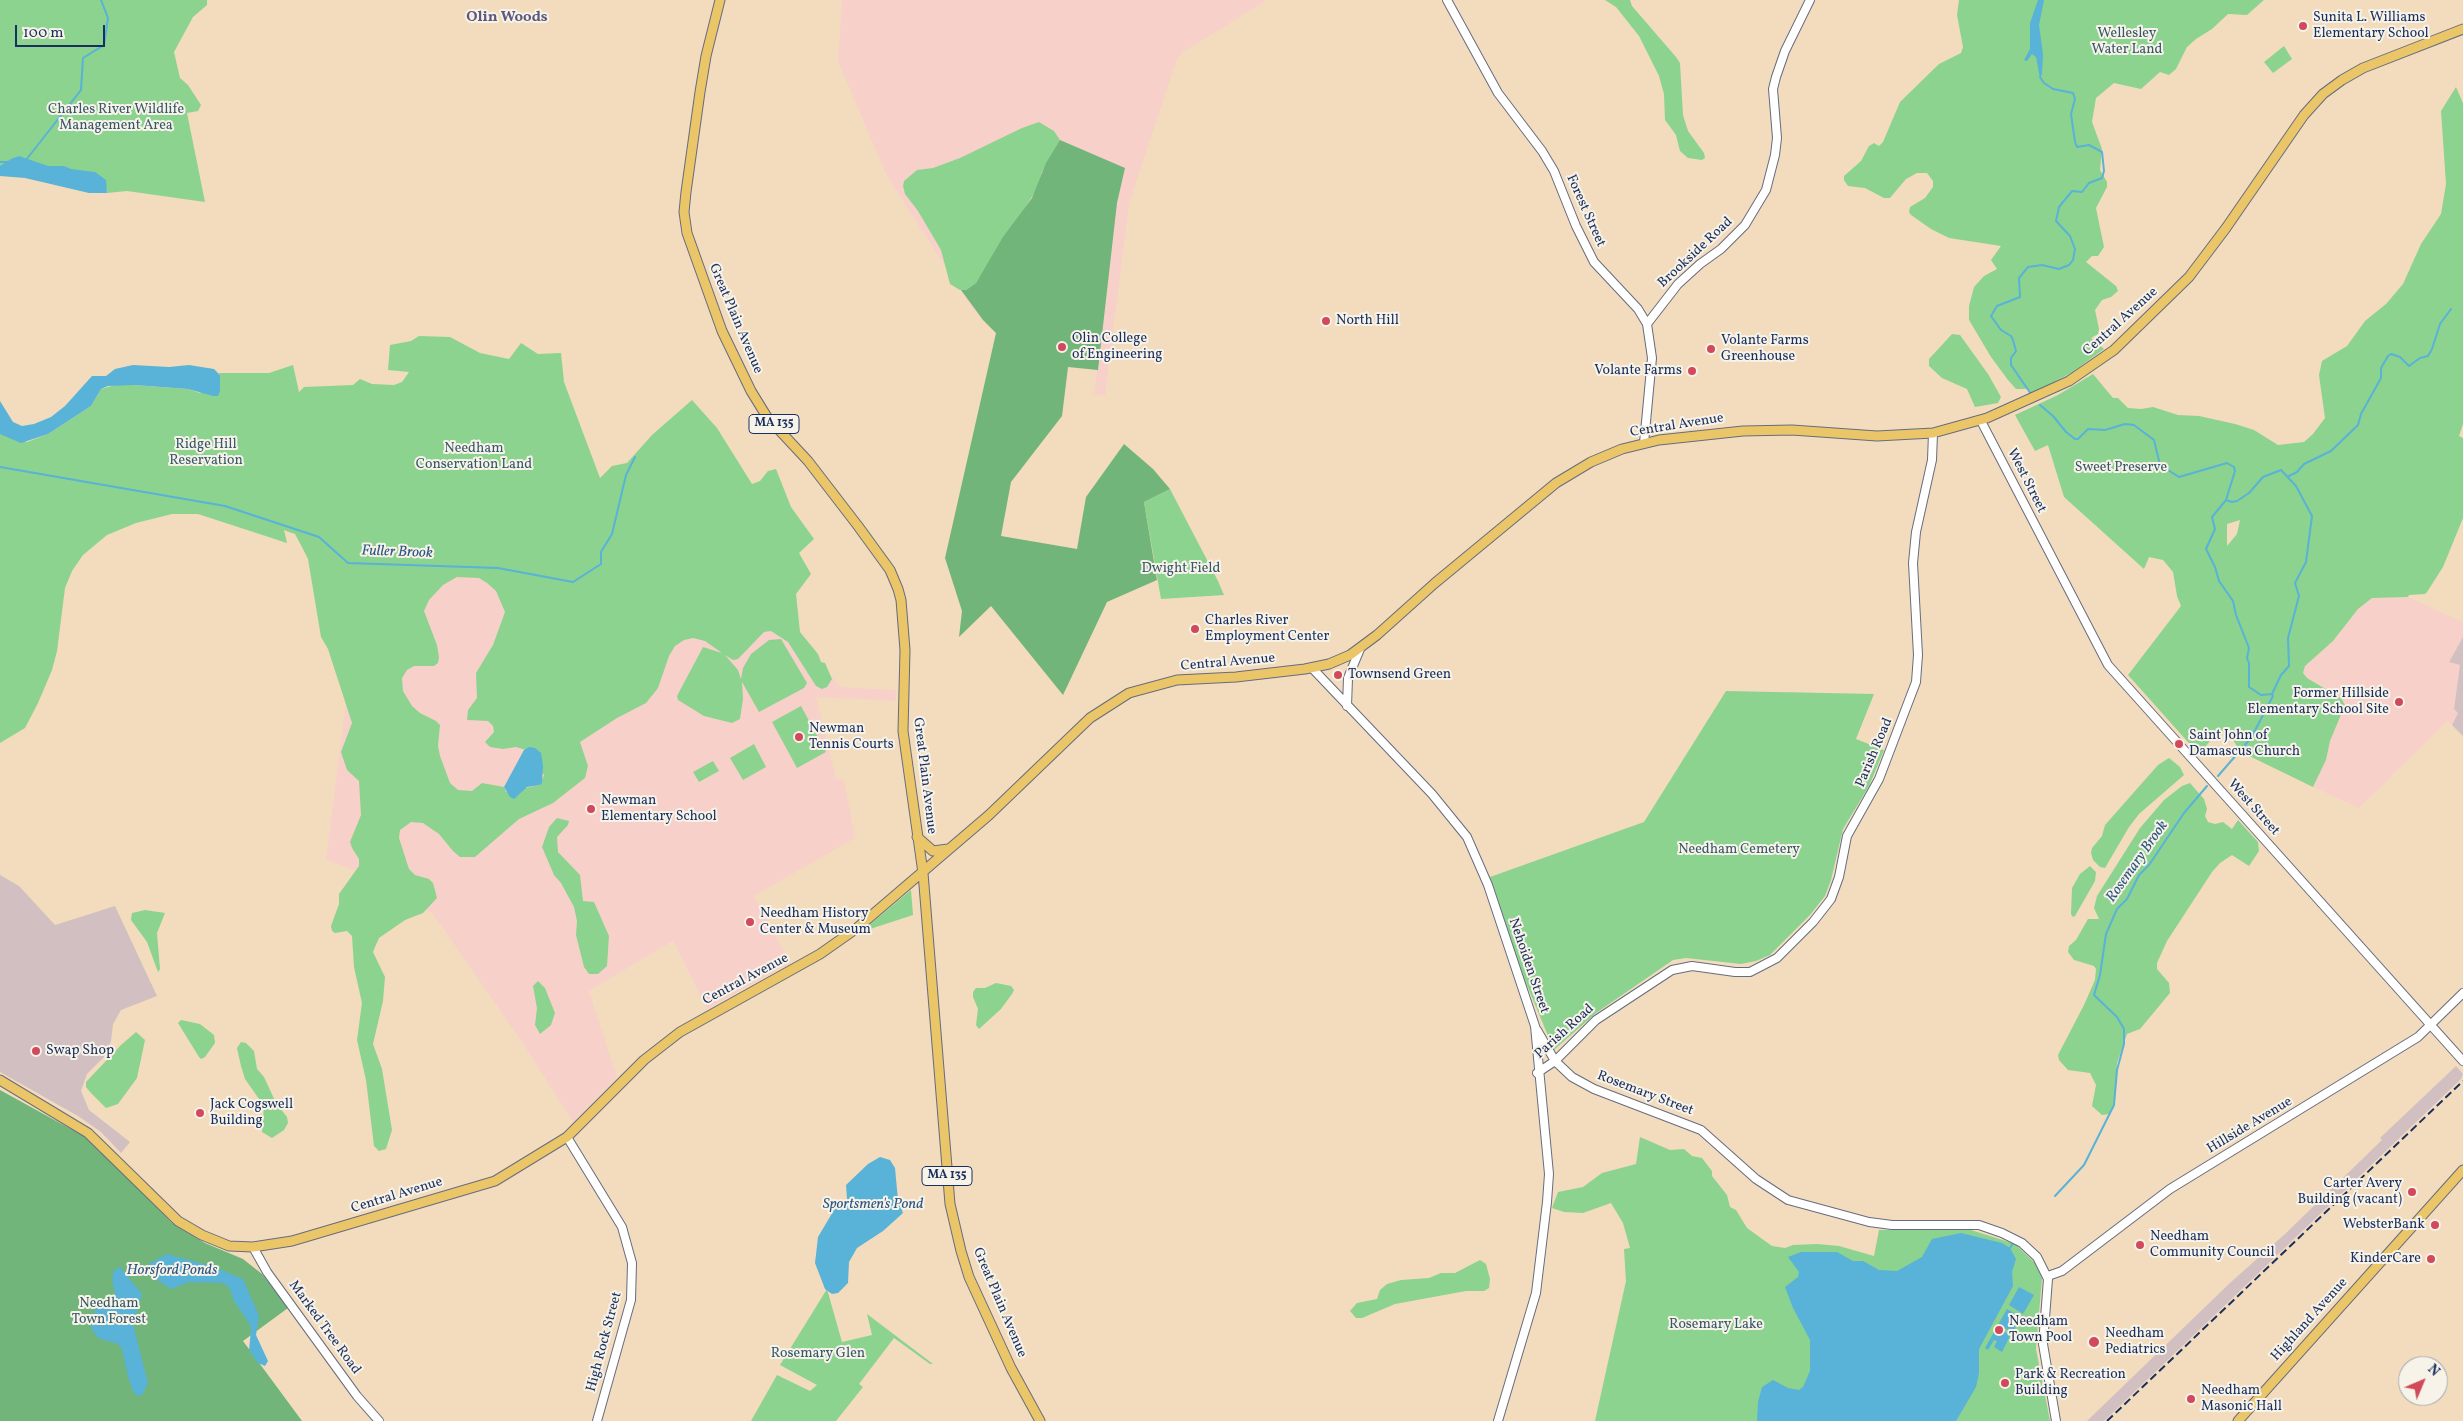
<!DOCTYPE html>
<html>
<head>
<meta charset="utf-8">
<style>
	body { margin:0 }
	#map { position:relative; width:2463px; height:1421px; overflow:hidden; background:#f2dcbd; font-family:Vollkorn,serif }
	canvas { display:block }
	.north { position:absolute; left:2398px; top:1356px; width:50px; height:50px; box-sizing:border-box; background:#f7f3e8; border:1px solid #9fa5b1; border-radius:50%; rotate:45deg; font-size:14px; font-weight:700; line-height:20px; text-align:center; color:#1b2f5e }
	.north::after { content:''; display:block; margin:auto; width:18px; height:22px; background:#d1495b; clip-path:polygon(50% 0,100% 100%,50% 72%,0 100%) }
	.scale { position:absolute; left:15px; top:25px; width:90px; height:22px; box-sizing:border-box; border:2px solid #1b2f5e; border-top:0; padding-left:6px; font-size:15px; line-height:18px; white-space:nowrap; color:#1b2f5e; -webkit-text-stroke:4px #f7f3e8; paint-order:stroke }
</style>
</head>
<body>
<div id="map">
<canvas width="2463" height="1421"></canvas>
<div class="north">N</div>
<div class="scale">100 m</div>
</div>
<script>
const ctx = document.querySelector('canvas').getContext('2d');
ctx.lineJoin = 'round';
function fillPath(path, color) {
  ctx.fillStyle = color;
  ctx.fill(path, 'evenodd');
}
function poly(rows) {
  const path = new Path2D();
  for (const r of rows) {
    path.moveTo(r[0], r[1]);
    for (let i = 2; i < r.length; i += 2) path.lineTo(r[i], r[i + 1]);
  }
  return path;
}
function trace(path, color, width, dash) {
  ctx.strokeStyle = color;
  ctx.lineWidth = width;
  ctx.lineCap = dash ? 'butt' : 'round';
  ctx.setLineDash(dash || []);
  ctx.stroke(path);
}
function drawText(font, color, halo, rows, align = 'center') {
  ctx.font = font + ' Vollkorn,serif';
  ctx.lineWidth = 4;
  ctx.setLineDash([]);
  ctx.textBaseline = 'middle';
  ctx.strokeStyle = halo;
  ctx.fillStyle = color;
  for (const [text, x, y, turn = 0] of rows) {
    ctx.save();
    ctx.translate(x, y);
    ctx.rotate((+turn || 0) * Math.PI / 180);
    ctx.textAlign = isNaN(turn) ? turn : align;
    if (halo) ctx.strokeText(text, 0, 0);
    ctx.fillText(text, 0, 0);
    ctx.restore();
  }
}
const built = poly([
	[842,0,1267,0,1182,53,1177,59,1129,204,1105,396,1094,394,1097,370,1069,367,1062,416,1011,482,1001,536,1077,549,1086,497,1124,444,1153,469,1170,489,1144,502,1157,580,1107,602,1063,695,974,585,1026,359,983,320,970,305,887,176,838,61],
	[639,535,819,663,841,687,896,690,896,701,816,697,836,779,844,780,855,838,754,896,790,963,707,1009,673,941,589,991,617,1077,573,1122,522,1042,433,914,352,869,326,860,363,570],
	[2408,597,2463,622,2463,637,2449,662,2460,665,2454,709,2458,712,2452,725,2447,721,2359,808,2313,787,2326,760,2330,741,2336,725,2322,686,2307,678,2303,673,2305,666,2333,641,2358,609,2372,598]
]);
const industrial = poly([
	[2463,637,2463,736,2452,725,2458,713,2454,709,2460,665,2449,662],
	[0,875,19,886,55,925,115,906,157,996,121,1010,113,1024,111,1041,104,1057,87,1074,81,1091,89,1110,130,1142,121,1153,101,1132,78,1116,0,1072],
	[2456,1066,2463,1074,2461,1079,2104,1421,2087,1421,2231,1282,2285,1234,2382,1140,2380,1138]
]);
const green = poly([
	[0,0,207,0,207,5,193,17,174,52,180,78,188,85,201,105,198,111,187,113,205,202,127,191,107,193,107,189,0,173],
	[1605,0,1630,0,1632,6,1676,57,1680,63,1683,115,1688,131,1704,153,1705,158,1702,160,1688,158,1680,151,1676,135,1665,120,1664,94,1659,76,1639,36,1616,7],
	[1959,0,2264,0,2247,15,2228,14,2212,29,2196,39,2187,47,2176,69,2169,75,2160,72,2141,89,2114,83,2096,98,2092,122,2102,149,2100,170,2107,182,2107,187,2096,208,2104,247,2098,256,2092,256,2086,262,2116,286,2118,291,2111,297,2102,300,2095,310,2099,329,2098,334,2091,338,2104,349,2071,373,2031,394,2027,389,2016,389,2008,380,1991,357,1969,320,1969,306,1974,287,1984,276,1997,269,1991,260,2001,246,1949,238,1931,229,1911,215,1909,212,1910,207,1925,198,1933,187,1933,181,1927,173,1917,173,1906,179,1890,198,1884,198,1865,188,1848,186,1844,180,1844,176,1861,161,1869,146,1874,143,1879,146,1883,142,1900,102,1939,64,1961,53,1963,47,1957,15],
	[2284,46,2292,59,2273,73,2264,62],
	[2456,87,2463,103,2463,424,2459,436,2463,438,2463,518,2443,567,2427,592,2425,594,2409,595,2408,597,2372,598,2358,609,2333,641,2305,666,2303,673,2307,678,2341,698,2345,705,2330,741,2326,760,2313,787,2241,752,2227,731,2217,732,2206,746,2196,751,2128,675,2181,606,2177,596,2173,572,2163,560,2149,557,2144,569,2064,497,2048,445,2035,451,2015,415,2058,395,2093,374,2113,398,2118,398,2128,408,2141,409,2153,407,2178,415,2199,416,2235,424,2254,430,2278,445,2304,442,2313,434,2325,418,2319,375,2322,361,2347,346,2365,321,2386,304,2403,284,2421,244,2441,214,2446,184,2441,111],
	[2240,520,2237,534,2227,546,2227,524],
	[1039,122,1054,131,1060,140,1042,172,1037,189,976,283,966,290,960,290,950,284,941,250,918,211,905,194,903,186,904,181,917,170,933,168,960,158,1022,128],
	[1952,334,1960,335,1988,374,2001,397,1998,403,1975,407,1967,389,1942,378,1929,366,1929,359],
	[419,336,450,337,480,353,509,359,521,343,538,354,561,353,564,382,600,478,612,466,627,463,652,435,692,400,717,428,752,484,760,481,768,471,776,469,791,507,814,539,799,553,811,574,796,594,800,632,818,654,821,662,825,663,832,679,827,687,822,689,816,686,788,642,771,631,764,632,738,659,733,660,725,655,738,670,741,679,743,668,751,654,769,640,781,639,807,683,804,688,759,712,742,682,743,699,740,719,732,723,704,716,678,700,677,696,703,647,722,653,705,641,693,638,684,640,675,646,669,656,658,688,646,703,617,718,580,742,588,766,585,778,553,803,519,819,475,857,460,857,453,851,439,834,423,823,411,822,400,830,399,838,409,869,415,875,429,879,433,883,437,898,423,913,405,920,379,938,375,947,373,952,385,977,383,1001,373,1044,382,1069,392,1130,386,1149,379,1151,374,1146,366,1080,357,1040,362,1003,354,967,352,936,347,931,335,933,332,931,331,926,339,904,339,894,359,866,359,859,352,848,350,842,361,815,359,781,347,770,341,752,352,723,328,649,321,637,308,559,303,549,295,534,289,532,284,530,287,543,198,514,172,514,136,523,107,535,83,555,72,571,65,588,57,651,52,670,38,703,25,728,0,743,0,432,27,442,48,434,91,406,101,389,119,384,188,389,200,393,220,375,219,373,269,373,293,365,299,392,304,387,353,385,360,379,372,384,394,385,402,382,409,372,388,370,390,345,411,341],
	[457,577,479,578,487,583,496,591,505,612,493,645,476,673,477,698,468,710,467,720,488,721,493,726,494,732,485,742,490,747,503,749,516,747,526,750,544,775,540,785,506,792,504,787,482,783,472,791,458,790,450,783,440,756,438,746,440,725,436,721,420,713,412,706,403,691,402,678,407,670,414,666,434,666,438,663,439,657,437,645,424,611,429,600,443,585],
	[1170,489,1218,581,1224,595,1161,599,1144,502],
	[1726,691,1874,694,1856,739,1884,750,1869,786,1843,829,1831,880,1825,896,1810,915,1770,955,1756,961,1741,964,1686,958,1673,960,1596,1013,1554,1050,1521,971,1490,877,1644,822],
	[801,706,826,752,797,768,772,722],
	[754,744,766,767,743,780,730,758],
	[2169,758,2180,767,2184,775,2139,814,2129,827,2105,868,2100,867,2093,860,2091,853,2092,848,2102,836,2105,825,2158,765],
	[713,761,719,771,699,782,693,772],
	[2190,783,2204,799,2207,809,2205,816,2208,822,2215,824,2223,822,2232,829,2238,820,2258,842,2259,851,2249,866,2232,855,2220,863,2212,872,2167,941,2157,963,2157,969,2169,983,2170,993,2140,1029,2127,1034,2117,1063,2114,1106,2109,1114,2102,1115,2092,1106,2096,1085,2090,1073,2068,1070,2059,1060,2058,1055,2084,1005,2095,980,2096,969,2094,966,2074,960,2068,952,2069,946,2076,940,2088,919,2099,919,2094,908,2097,896,2140,828,2164,800,2182,786],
	[557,818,569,821,568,825,557,837,558,852,580,875,583,901,594,902,609,936,607,966,598,974,589,974,584,967,576,935,577,921,574,907,561,883,554,875,542,847,549,827],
	[2090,866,2096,872,2095,881,2075,916,2073,917,2071,914,2072,888,2080,874],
	[911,890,913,915,861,932],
	[145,910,165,913,157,933,160,969,158,972,147,942,131,920,132,913],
	[538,981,545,988,555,1013,551,1025,540,1034,535,1025,537,1008,533,986],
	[996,983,1011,986,1014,990,1012,994,1001,1009,979,1029,976,1025,978,1009,973,997,973,992,976,988,985,988],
	[181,1020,200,1024,214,1035,215,1043,205,1057,201,1059,199,1057,178,1023],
	[136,1032,145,1040,137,1078,118,1104,106,1108,91,1093,86,1087,86,1082,121,1045],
	[241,1042,246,1043,254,1051,257,1069,264,1077,276,1103,287,1117,288,1123,284,1130,272,1138,262,1132,264,1106,245,1079,241,1066,237,1048],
	[1640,1137,1670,1150,1684,1149,1692,1156,1702,1158,1712,1171,1712,1176,1727,1195,1730,1207,1736,1210,1747,1228,1772,1246,1785,1248,1793,1245,1817,1244,1839,1246,1874,1256,1879,1230,1971,1230,2015,1244,2035,1263,2042,1278,2036,1349,2050,1421,1595,1421,1626,1281,1624,1249,1630,1248,1623,1223,1611,1203,1583,1213,1564,1212,1552,1208,1558,1192,1583,1187,1602,1173,1636,1164],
	[1480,1260,1486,1264,1490,1279,1489,1288,1484,1291,1466,1291,1395,1304,1362,1318,1356,1318,1350,1311,1357,1303,1377,1299,1380,1290,1387,1284,1401,1280,1429,1278,1441,1273,1455,1273],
	[827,1289,842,1342,872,1335,867,1314,933,1364,930,1364,894,1338,859,1384,863,1387,836,1421,751,1421,777,1375,810,1391,817,1385,780,1365]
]);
const forest = poly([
	[1060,140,1125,168,1117,203,1098,370,1068,367,1062,416,1011,482,1001,536,1077,549,1086,497,1124,444,1153,469,1170,489,1144,502,1157,580,1107,602,1063,695,991,606,959,637,962,611,945,558,996,333,983,320,961,290,966,290,976,283,1003,237,1032,198,1046,163],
	[0,1090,89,1139,172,1223,205,1243,243,1259,262,1274,288,1308,243,1341,302,1421,0,1421]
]);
const water = poly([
	[2038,0,2044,0,2039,25,2043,54,2042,74,2040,78,2036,57,2032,54,2027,61,2024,60,2030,49,2030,23],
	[19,156,48,166,64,166,71,169,95,172,106,180,107,193,89,193,25,178,0,176,0,166,11,159],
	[133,365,169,367,189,365,214,369,220,375,220,391,218,396,213,396,188,389,134,385,108,386,101,389,91,406,48,434,21,443,0,434,0,401,13,422,22,426,34,424,51,417,65,406,92,376,106,376,115,369],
	[529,747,535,748,541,753,543,766,542,783,540,785,527,787,514,799,510,797,504,787,524,750],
	[880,1157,890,1160,895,1168,898,1200,903,1213,883,1231,857,1248,849,1262,848,1283,838,1293,832,1294,825,1289,815,1263,818,1237,834,1210,847,1199,846,1185,868,1164],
	[1961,1233,2002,1243,2010,1248,2016,1259,2012,1272,2013,1286,1979,1349,1979,1373,1976,1387,1956,1421,1757,1421,1758,1402,1762,1387,1773,1380,1788,1388,1799,1390,1803,1387,1810,1371,1810,1340,1793,1308,1785,1287,1798,1277,1799,1272,1788,1257,1801,1252,1837,1252,1853,1261,1863,1261,1879,1270,1897,1271,1922,1257,1932,1239],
	[167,1254,214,1267,243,1279,259,1316,256,1335,268,1361,265,1366,258,1363,249,1350,251,1330,249,1323,234,1301,230,1289,224,1283,189,1282,171,1289,151,1276,148,1271,150,1263],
	[120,1267,142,1294,133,1324,148,1383,142,1395,139,1396,134,1393,128,1377,122,1349,118,1344,98,1338,91,1328,96,1305,100,1303,109,1308,115,1305,115,1293,112,1280,114,1270],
	[2019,1287,2034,1295,2023,1314,2009,1305],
	[2007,1309,2021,1317,2013,1332,2004,1328,2003,1330,2010,1336,2002,1352,1994,1347,1997,1341,1994,1340,1988,1350,1985,1348]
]);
const stream = poly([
	[26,160,81,90,83,58,104,45,108,18,101,0],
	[0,162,10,162],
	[2031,394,2011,365,2011,358,2016,351,2013,340,2011,336,2001,330,1991,316,1997,306,2020,297,2019,278,2028,267,2042,265,2059,269,2069,265,2073,260,2075,249,2070,236,2056,221,2059,207,2072,191,2082,192,2089,183,2102,178,2104,171,2102,152,2089,145,2077,147,2075,142,2071,114,2075,99,2073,93,2053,89,2044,83,2040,77],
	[2040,405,2053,416,2066,432,2075,439,2078,439,2088,429,2105,430,2125,424,2134,425,2154,440,2160,465,2179,477,2227,463,2234,467,2235,471,2226,500,2212,517,2215,529,2206,549,2215,567,2219,581,2233,601,2236,615,2249,648,2247,658,2249,663,2249,687,2261,695,2272,694,2273,696,2251,738,2218,776],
	[0,467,225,506,319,537,348,563,498,568,573,582,601,564,601,552,612,534,626,475,635,457],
	[2289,476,2297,472,2304,464,2331,451,2358,425,2361,414,2381,378,2381,368,2388,356,2391,354,2400,357,2409,366,2420,358,2428,356,2432,349,2440,324,2451,309],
	[2226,500,2232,502,2237,501,2249,493,2263,477,2281,470,2296,486,2312,516,2306,562,2295,583,2299,596,2288,638,2289,666,2281,675,2272,694],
	[2055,1196,2084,1165,2114,1105,2117,1070,2124,1044,2124,1029,2117,1017,2094,995,2100,975,2106,934,2117,909,2127,899,2139,875,2149,865,2184,813,2207,786],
	[2010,1248,2013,1243]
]);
const minor = poly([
	[1447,0,1498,93,1542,151,1554,171,1576,226,1594,262,1638,309,1647,324,1652,358,1644,443],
	[1647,324,1678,284,1700,264,1721,249,1745,225,1766,190,1775,155,1777,138,1773,89,1776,77,1785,51,1810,0],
	[1981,421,2108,665,2463,1061],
	[1312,668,1432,794,1467,837,1488,885,1535,1026,1549,1174,1547,1202,1536,1293,1498,1421],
	[1347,706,1348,678,1360,649],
	[1537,1030,1555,1061,1572,1077,1594,1089,1701,1130,1756,1179,1788,1200,1869,1222,1892,1225,1979,1225,2002,1233,2022,1243,2037,1257,2048,1279,2043,1344,2056,1421],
	[1537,1073,1555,1061,1596,1020,1672,970,1692,966,1735,972,1750,972,1777,958,1813,922,1831,899,1839,877,1847,836,1879,779,1916,682,1918,655,1913,563,1916,532,1932,460,1933,433],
	[567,1137,622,1227,632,1263,631,1300,597,1421],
	[253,1247,267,1272,357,1396,379,1421],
	[2048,1276,2062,1271,2170,1189,2418,1037,2463,993]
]);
const major = poly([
	[720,0,706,56,700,92,686,192,684,212,687,233,722,331,751,391,767,417,808,461,858,526,890,570,898,589,901,600,905,650,903,731,923,873,950,1204,961,1251,969,1277,1011,1368,1040,1421],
	[917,837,933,851,948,849],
	[0,1080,88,1133,178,1221,202,1235,229,1246,253,1247,292,1241,495,1181,567,1137,644,1060,680,1032,820,954,857,928,989,815,1090,718,1129,693,1177,680,1236,677,1305,669,1329,664,1350,655,1377,635,1435,583,1556,483,1591,462,1622,449,1659,440,1743,431,1792,430,1877,436,1933,433,1987,418,2069,381,2114,350,2189,277,2226,228,2304,115,2323,94,2342,80,2363,68,2463,29],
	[2238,1421,2463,1170]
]);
const rail = poly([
	[2107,1421,2463,1081]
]);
const markers = [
	[2303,26,5,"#d1495b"],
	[1326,321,5,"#d1495b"],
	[1062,347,5,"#d1495b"],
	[1711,349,5,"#d1495b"],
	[1692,371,5,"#d1495b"],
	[1195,629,5,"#d1495b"],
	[1338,675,5,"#d1495b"],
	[2399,702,5,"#d1495b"],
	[799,737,5,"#d1495b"],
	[2179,744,5,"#d1495b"],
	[591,809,5,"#d1495b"],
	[750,922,5,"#d1495b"],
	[36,1051,5,"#d1495b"],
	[200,1113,5,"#d1495b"],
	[2412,1192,5,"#d1495b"],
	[2435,1225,5,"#d1495b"],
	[2140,1245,5,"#d1495b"],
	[2431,1259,5,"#d1495b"],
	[1999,1330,5,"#d1495b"],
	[2094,1342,6,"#d1495b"],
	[2005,1383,5,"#d1495b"],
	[2191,1399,5,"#d1495b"]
];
const shields = [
	[774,424,50],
	[947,1176,50]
];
const shieldNames = [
	["MA 135",774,424],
	["MA 135",947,1176]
];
const poiNames = [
	["Sunita L. Williams",2313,18],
	["Elementary School",2313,34],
	["North Hill",1336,321],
	["Olin College",1072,339],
	["of Engineering",1072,355],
	["Volante Farms",1721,341],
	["Greenhouse",1721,357],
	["Volante Farms",1682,371,"right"],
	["Charles River",1205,621],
	["Employment Center",1205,637],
	["Townsend Green",1348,675],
	["Former Hillside",2389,694,"right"],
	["Elementary School Site",2389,710,"right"],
	["Newman",809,729],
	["Tennis Courts",809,745],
	["Saint John of",2189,736],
	["Damascus Church",2189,752],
	["Newman",601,801],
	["Elementary School",601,817],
	["Needham History",760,914],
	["Center & Museum",760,930],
	["Swap Shop",46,1051],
	["Jack Cogswell",210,1105],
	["Building",210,1121],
	["Carter Avery",2402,1184,"right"],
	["Building (vacant)",2402,1200,"right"],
	["WebsterBank",2425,1225,"right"],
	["Needham",2150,1237],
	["Community Council",2150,1253],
	["KinderCare",2421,1259,"right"],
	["Needham",2009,1322],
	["Town Pool",2009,1338],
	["Needham",2105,1334],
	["Pediatrics",2105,1350],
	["Park & Recreation",2015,1375],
	["Building",2015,1391],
	["Needham",2201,1391],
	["Masonic Hall",2201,1407]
];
const parkNames = [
	["Wellesley",2127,34],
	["Water Land",2127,50],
	["Charles River Wildlife",116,110],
	["Management Area",116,126],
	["Ridge Hill",206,445],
	["Reservation",206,461],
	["Needham",474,449],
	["Conservation Land",474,465],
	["Sweet Preserve",2121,468],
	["Dwight Field",1181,569],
	["Needham Cemetery",1739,850],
	["Needham",109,1304],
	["Town Forest",109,1320],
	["Rosemary Lake",1716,1325],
	["Rosemary Glen",818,1354]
];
const streetNames = [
	["Forest Street",1585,211,66],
	["Brookside Road",1696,253,-43],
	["Great Plain Avenue",735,319,67],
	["Central Avenue",2121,322,-42],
	["Central Avenue",1677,426,-9],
	["West Street",2026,481,63],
	["Central Avenue",1228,663,-5],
	["Parish Road",1875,753,-67],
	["Great Plain Avenue",924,776,83],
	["West Street",2253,808,48],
	["Nehoiden Street",1528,966,71],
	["Central Avenue",746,980,-28],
	["Parish Road",1565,1032,-42],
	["Rosemary Street",1645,1094,21],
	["Hillside Avenue",2250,1126,-31],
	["Central Avenue",397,1196,-17],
	["Great Plain Avenue",999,1303,67],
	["Highland Avenue",2310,1320,-48],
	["Marked Tree Road",324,1328,54],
	["High Rock Street",605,1342,-75]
];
const neighbourhoodNames = [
	["Olin Woods",507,18]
];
const waterNames = [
	["Fuller Brook",397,553,2],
	["Rosemary Brook",2138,862,-55],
	["Sportsmen's Pond",873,1205],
	["Horsford Ponds",172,1271]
];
fillPath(built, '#f7d1c9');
fillPath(industrial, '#d2bfc1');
fillPath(green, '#8cd38f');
fillPath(forest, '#71b57a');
fillPath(water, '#59b2d7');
trace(stream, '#59b2d7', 2);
trace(minor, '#666c7f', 10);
trace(major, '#666c7f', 11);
trace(minor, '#fff', 8);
trace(major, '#eac669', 9);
trace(rail, '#1b2f5e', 2, [8, 4]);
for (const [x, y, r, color] of markers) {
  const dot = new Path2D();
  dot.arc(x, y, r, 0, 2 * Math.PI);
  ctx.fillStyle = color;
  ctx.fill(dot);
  trace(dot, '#f7f3e8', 2);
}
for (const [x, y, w] of shields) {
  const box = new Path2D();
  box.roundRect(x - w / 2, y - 9.5, w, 19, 4);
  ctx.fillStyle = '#f7f3e8';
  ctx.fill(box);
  trace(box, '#1b2f5e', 1);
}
drawText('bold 12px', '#1b2f5e', null, shieldNames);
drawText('14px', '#1b2f5e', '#f7f3e8', poiNames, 'left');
drawText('14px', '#37586a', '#f7f3e8', parkNames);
drawText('14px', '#1b2f5e', '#f7f3e8', streetNames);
drawText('bold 15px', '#5e577c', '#f7f3e8', neighbourhoodNames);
drawText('italic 15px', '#2e5682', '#f7f3e8', waterNames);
</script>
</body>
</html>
